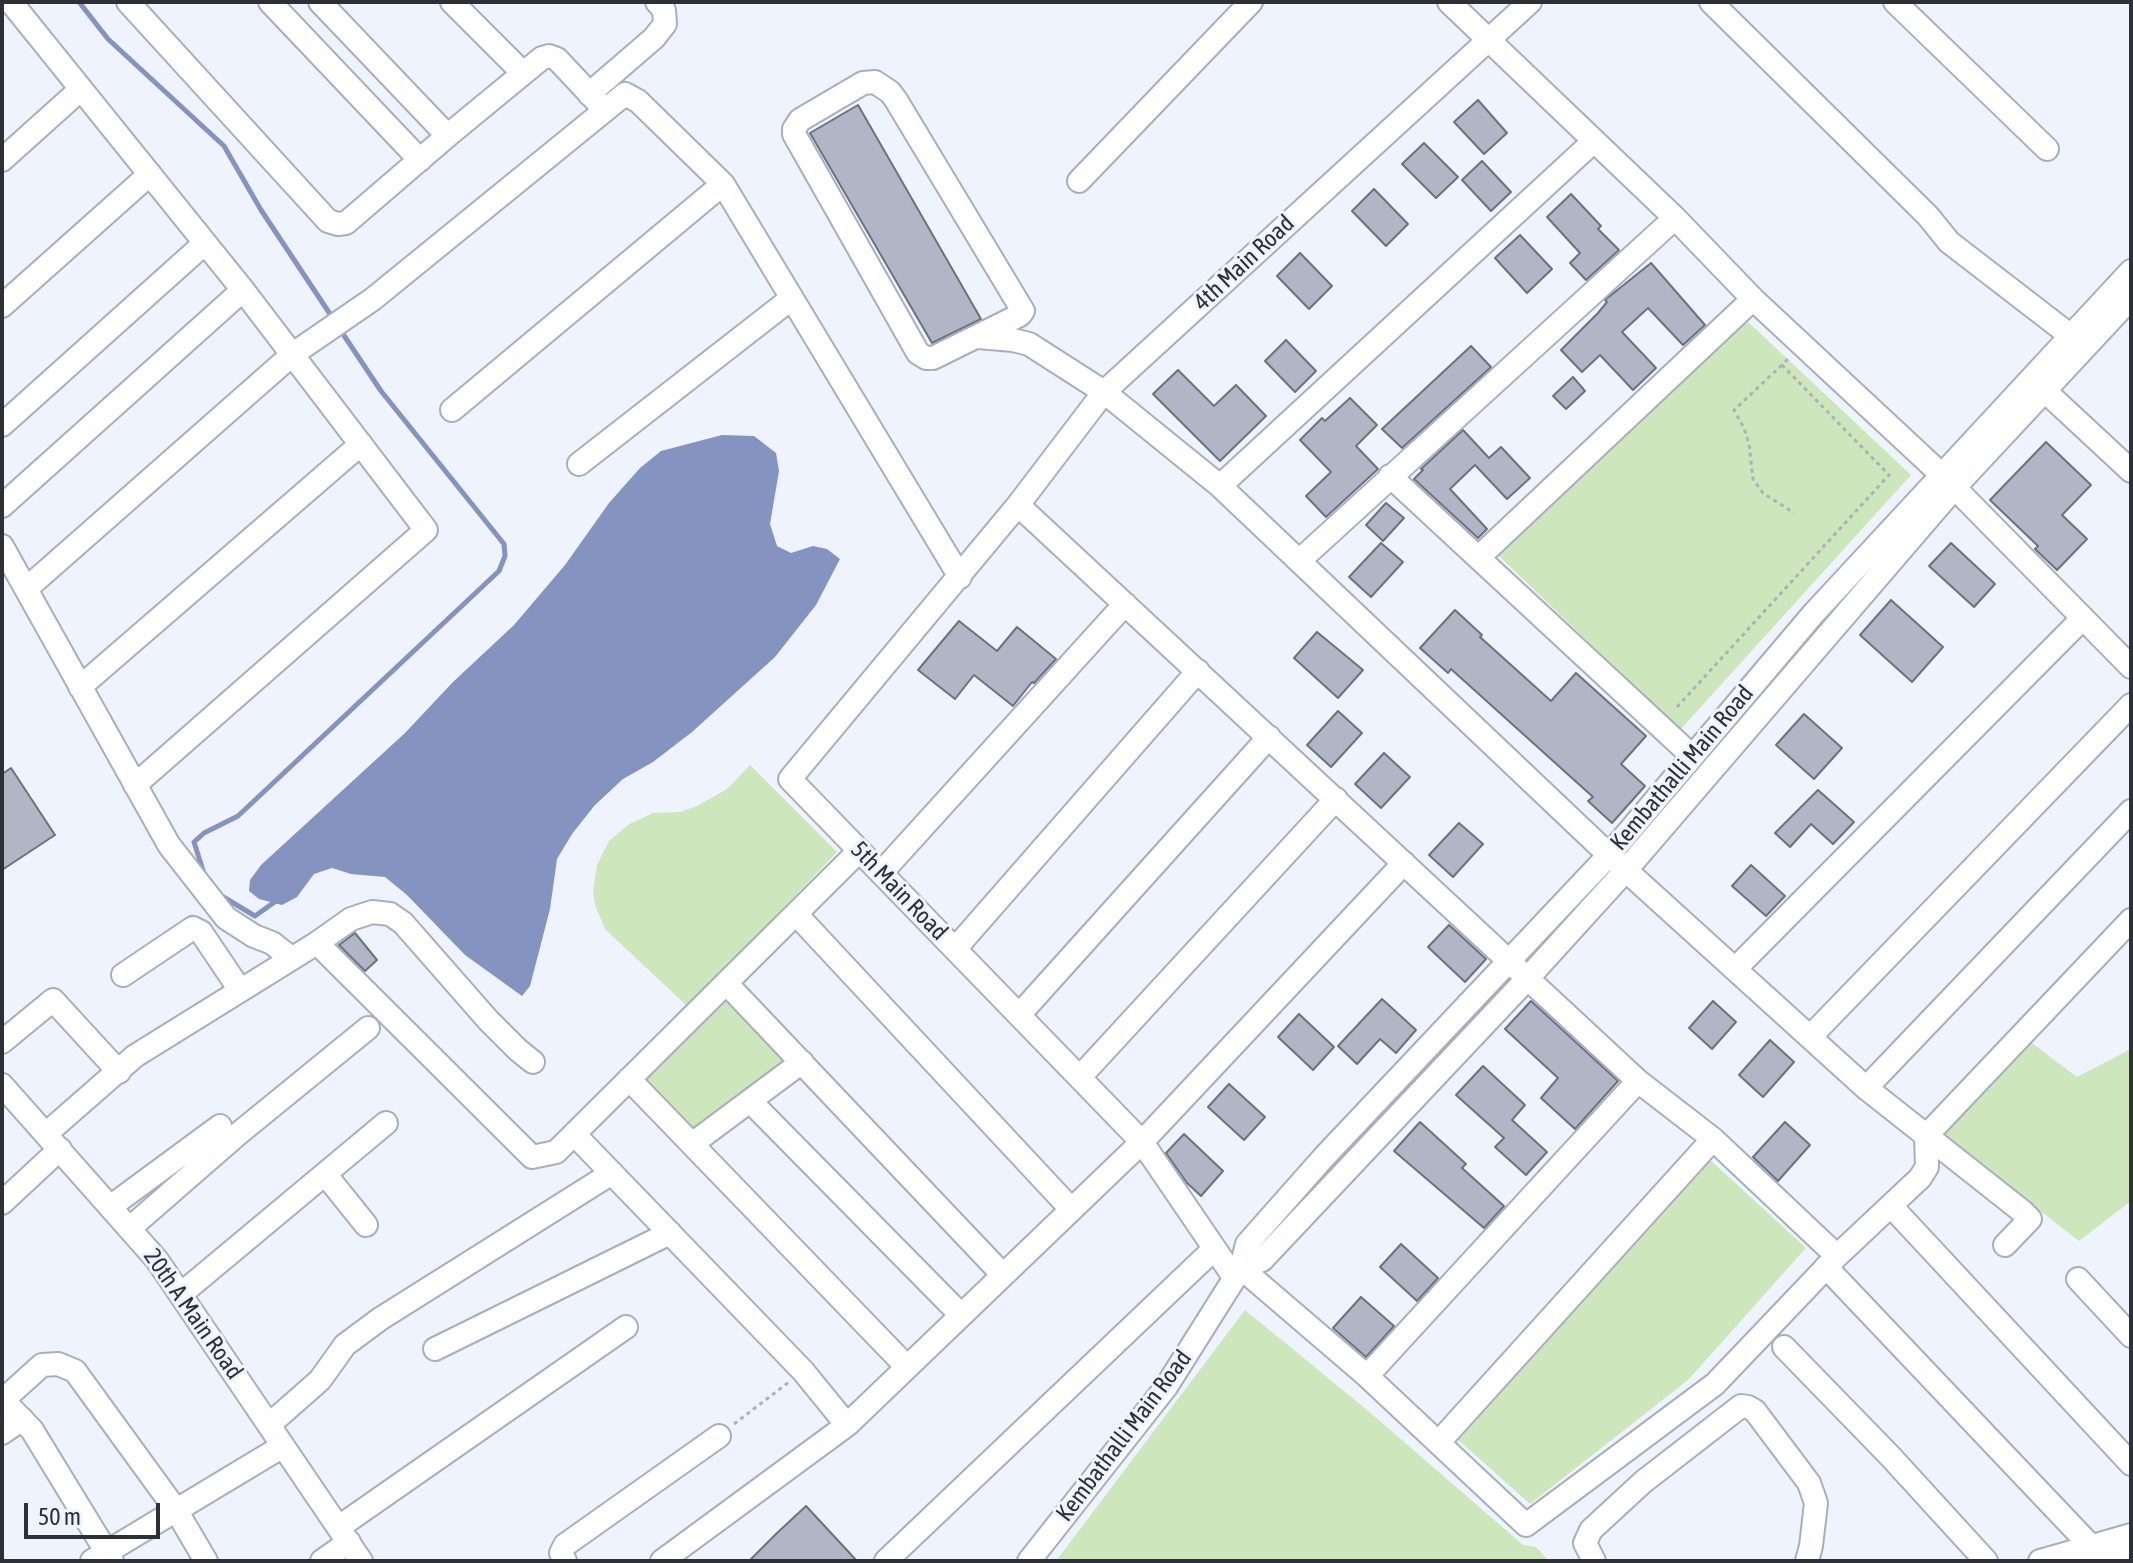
<!DOCTYPE html>
<html>
<head>
<meta charset="utf-8">
<style>
	body { margin:0 }
	#map { position:relative; width:2133px; height:1563px; overflow:hidden; background:#eff3fd; font-family:"Asap Condensed",sans-serif }
	canvas { display:block }
	.frame { position:absolute; inset:0; border:4px solid #2e3037; pointer-events:none }
	.scale { position:absolute; left:24px; top:1503px; width:136px; height:36px; box-sizing:border-box; border:4px solid #2e3037; border-top:0; padding-left:10px; font-size:24px; line-height:28px; white-space:nowrap; color:#2e3037; -webkit-text-stroke:6px #eff3fd; paint-order:stroke }
</style>
</head>
<body>
<div id="map">
<canvas width="2133" height="1563"></canvas>
<div class="frame"></div>
<div class="scale">50 m</div>
</div>
<script>
const ctx = document.querySelector('canvas').getContext('2d');
ctx.lineJoin = 'round';
function fillPath(path, color) {
  ctx.fillStyle = color;
  ctx.fill(path, 'evenodd');
}
function poly(rows) {
  const path = new Path2D();
  for (const r of rows) {
    path.moveTo(r[0], r[1]);
    for (let i = 2; i < r.length; i += 2) path.lineTo(r[i], r[i + 1]);
  }
  return path;
}
function trace(path, color, width, dash) {
  ctx.strokeStyle = color;
  ctx.lineWidth = width;
  ctx.lineCap = dash ? 'butt' : 'round';
  ctx.setLineDash(dash || []);
  ctx.stroke(path);
}
function drawText(font, color, halo, rows, align = 'center') {
  ctx.font = font + ' "Asap Condensed",sans-serif';
  ctx.lineWidth = 6;
  ctx.setLineDash([]);
  ctx.textBaseline = 'middle';
  ctx.strokeStyle = halo;
  ctx.fillStyle = color;
  for (const [text, x, y, turn = 0] of rows) {
    ctx.save();
    ctx.translate(x, y);
    ctx.rotate((+turn || 0) * Math.PI / 180);
    ctx.textAlign = isNaN(turn) ? turn : align;
    if (halo) ctx.strokeText(text, 0, 0);
    ctx.fillText(text, 0, 0);
    ctx.restore();
  }
}
const green = poly([
	[1747,321,1911,475,1680,730,1497,554],
	[750,765,837,852,688,1007,605,929,595,905,593,891,597,865,609,841,629,824,653,813,680,812,697,806,727,789],
	[724,1000,790,1067,691,1134,640,1082],
	[2032,1043,2077,1077,2131,1049,2131,1201,2079,1241,1943,1135],
	[1708,1158,1806,1248,1688,1380,1530,1504,1455,1437],
	[1245,1310,1366,1409,1523,1545,1536,1547,1549,1561,1056,1561]
]);
const water = poly([
	[722,435,754,436,776,453,779,471,770,524,777,546,791,553,813,546,827,549,840,559,816,605,775,657,692,732,653,762,623,779,595,805,572,834,557,859,550,909,530,986,522,996,465,955,407,895,385,877,351,874,332,868,314,874,297,897,282,905,259,899,249,891,250,880,261,865,405,733,453,682,514,625,565,565,609,503,640,468,661,451]
]);
const stream = poly([
	[79,2,108,39,224,146,261,210,334,320],
	[205,877,194,842,204,833,238,816,499,571,505,556,504,544,381,391,339,328],
	[220,895,255,916,276,901]
]);
const building = poly([
	[1478,100,1507,133,1484,154,1454,122,1478,100],
	[858,105,981,319,932,343,810,133,858,105],
	[1424,143,1458,177,1436,198,1402,164,1424,143],
	[1482,161,1511,192,1491,211,1462,180,1482,161],
	[1374,189,1408,224,1386,246,1352,211,1374,189],
	[1571,194,1601,226,1598,229,1619,250,1586,280,1570,263,1580,253,1547,217,1571,194],
	[1520,235,1552,269,1527,293,1495,258,1520,235],
	[1300,253,1332,286,1309,309,1277,276,1300,253],
	[1651,263,1705,325,1683,345,1648,308,1622,332,1656,368,1633,390,1600,355,1582,372,1561,350,1598,313,1607,302,1605,300,1651,263],
	[1286,340,1316,371,1295,392,1265,361,1286,340],
	[1471,346,1491,367,1402,448,1382,429,1471,346],
	[1178,370,1214,406,1236,385,1266,416,1220,461,1153,394,1178,370],
	[1573,377,1585,391,1566,409,1553,396,1573,377],
	[1350,398,1377,425,1356,446,1378,469,1326,517,1306,496,1331,472,1300,440,1322,418,1325,421,1350,398],
	[1463,430,1489,458,1501,447,1530,478,1507,499,1475,465,1450,489,1487,529,1478,538,1414,479,1423,470,1421,469,1463,430],
	[2046,442,2091,485,2062,515,2087,539,2057,570,2035,549,2038,546,1990,500,2046,442],
	[1386,503,1404,518,1383,541,1366,525,1386,503],
	[1381,543,1403,562,1371,597,1349,577,1381,543],
	[1951,543,1995,584,1974,607,1929,566,1951,543],
	[1891,600,1943,647,1912,682,1860,635,1891,600],
	[1455,610,1482,635,1480,637,1551,701,1576,673,1646,736,1621,764,1645,786,1612,823,1588,801,1593,797,1451,669,1448,673,1420,648,1455,610],
	[959,621,997,651,1017,627,1056,659,1034,683,1032,682,1013,706,974,675,955,699,918,670,959,621],
	[1317,632,1363,670,1338,698,1294,658,1317,632],
	[1338,711,1362,733,1331,767,1307,745,1338,711],
	[1804,714,1842,748,1814,779,1776,745,1804,714],
	[1384,753,1410,777,1381,808,1355,784,1384,753],
	[11,768,55,835,2,870,2,774,11,768],
	[1818,790,1854,822,1833,844,1811,824,1790,847,1775,833,1818,790],
	[1459,823,1483,844,1453,877,1429,855,1459,823],
	[1751,865,1785,896,1766,916,1732,886,1751,865],
	[1449,925,1486,959,1465,982,1428,947,1449,925],
	[355,933,377,960,365,971,339,945,355,933],
	[1382,999,1416,1030,1396,1053,1380,1039,1357,1064,1338,1046,1382,999],
	[1531,1001,1618,1081,1575,1129,1541,1098,1558,1078,1505,1029,1531,1001],
	[1713,1001,1736,1022,1712,1049,1689,1028,1713,1001],
	[1299,1014,1334,1047,1313,1070,1278,1037,1299,1014],
	[1770,1040,1794,1062,1763,1097,1739,1075,1770,1040],
	[1483,1066,1525,1105,1512,1120,1547,1152,1526,1175,1495,1147,1504,1138,1456,1095,1483,1066],
	[1229,1084,1265,1117,1244,1140,1208,1107,1229,1084],
	[1420,1122,1466,1164,1462,1168,1504,1206,1484,1228,1394,1151,1420,1122],
	[1785,1122,1810,1145,1778,1181,1753,1157,1785,1122],
	[1184,1134,1223,1171,1201,1196,1187,1183,1166,1153,1184,1134],
	[1401,1244,1438,1278,1417,1301,1380,1267,1401,1244],
	[1361,1297,1394,1326,1366,1357,1333,1328,1361,1297],
	[806,1506,857,1561,749,1561,776,1534,806,1506]
]);
const path = poly([
	[1782,365,1734,410,1744,428,1749,444,1753,479,1763,493,1794,513],
	[1677,707,1889,475,1782,365,1788,359],
	[734,1424,789,1382]
]);
const minor = poly([
	[11,2,243,290,426,530,135,785],
	[128,2,328,221,338,224,346,223,452,132],
	[270,2,420,160],
	[320,2,444,132,452,132,542,58,549,56,557,59,604,109],
	[452,2,523,73],
	[1449,2,1675,218,1753,299,1943,476,2131,667],
	[1711,2,1928,216,1949,242,2071,336],
	[1895,2,2047,149],
	[875,82,890,92,896,100,1023,311,1020,315,933,358,926,358,918,353,794,134,794,129,800,120,863,83,875,82],
	[589,94,654,38,665,24,664,10,657,2],
	[2,160,81,89],
	[1079,181,1251,2],
	[2,306,150,174],
	[978,337,1013,340,1029,344,1104,392,1220,486,1609,855,1866,1088,2023,1212,2030,1219,2005,1245],
	[2046,392,2131,471],
	[452,410,723,184],
	[2,425,205,243],
	[579,464,792,298],
	[1390,476,1691,755],
	[1220,486,1594,141],
	[1018,505,1638,1081,1713,1139,1837,1256],
	[2,506,243,290],
	[2,546,169,845,226,918,254,936,272,943,291,958],
	[1479,557,1753,299],
	[1299,561,1675,218],
	[26,589,293,354,373,299,625,94,638,101,723,184,960,577],
	[80,687,361,444],
	[881,873,1125,604],
	[796,914,1071,1209],
	[317,943,532,1157,556,1152,859,851],
	[955,949,1198,671],
	[1735,969,2083,618],
	[123,975,193,928,201,932,240,990],
	[726,983,1003,1275],
	[1019,1015,1269,737],
	[1810,1037,2131,705],
	[2,1042,53,1000,119,1072],
	[1080,1077,1336,799],
	[629,1079,907,1367],
	[2,1085,157,1260,361,1561],
	[1866,1088,2131,811],
	[750,1101,961,1315],
	[47,1133,135,1056,317,943,351,919,372,912,390,914,403,923,488,1020,518,1050,533,1062],
	[574,1134,803,1371,847,1425],
	[1926,1136,2131,920],
	[692,1144,802,1062],
	[325,1174,366,1225],
	[2,1203,60,1149],
	[1891,1206,2131,1464],
	[110,1207,220,1126],
	[130,1228,238,1134,368,1028],
	[1826,1267,2105,1561],
	[1241,1268,1262,1260,1527,979,1626,870,1955,487,2131,298],
	[1241,1268,1367,1376,1526,1525,1715,1384,1837,1256,1920,1178,1927,1167,1926,1136],
	[1234,1277,1142,1142,790,779,1018,505,1104,392,1530,2],
	[2078,1279,2131,1336],
	[181,1294,386,1123],
	[1784,1347,1890,1456,1986,1561],
	[435,1349,670,1233],
	[1367,1376,1638,1081],
	[2,1399,32,1430,112,1561],
	[3,1400,42,1365,58,1364,75,1371,176,1510,206,1561],
	[270,1424,320,1380,345,1345,380,1319,612,1173],
	[2,1433,22,1419],
	[1439,1442,1713,1139],
	[339,1527,626,1327],
	[92,1561,283,1446],
	[322,1561,349,1542],
	[565,1561,561,1553,565,1545,719,1436],
	[662,1561,847,1425,1142,1142,1404,863],
	[886,1561,1213,1250],
	[1029,1561,1166,1387,1241,1268,1247,1244,1324,1157,1609,855,1814,613,2131,271],
	[1594,1561,1585,1543,1591,1530,1643,1482,1741,1406,1748,1407,1755,1411,1809,1483,1816,1503,1811,1546,1807,1561],
	[2040,1561,2131,1535],
	[2113,1561,2131,1555]
]);
const streetNames = [
	["4th Main Road",1244,263,-43],
	["Kembathalli Main Road",1682,768,-50],
	["5th Main Road",899,891,46],
	["20th A Main Road",193,1314,55],
	["Kembathalli Main Road",1124,1436,-53]
];
fillPath(green, '#cee6bb');
fillPath(water, '#8493bf');
trace(stream, '#8493bf', 5);
fillPath(building, '#b1b6c6');
trace(building, '#6c717f', 2);
trace(minor, '#a8aebe', 26);
trace(path, '#adb0b9', 3, [4, 4]);
trace(minor, '#fff', 22);
drawText('24px', '#2e3037', '#eff3fd', streetNames);
</script>
</body>
</html>
